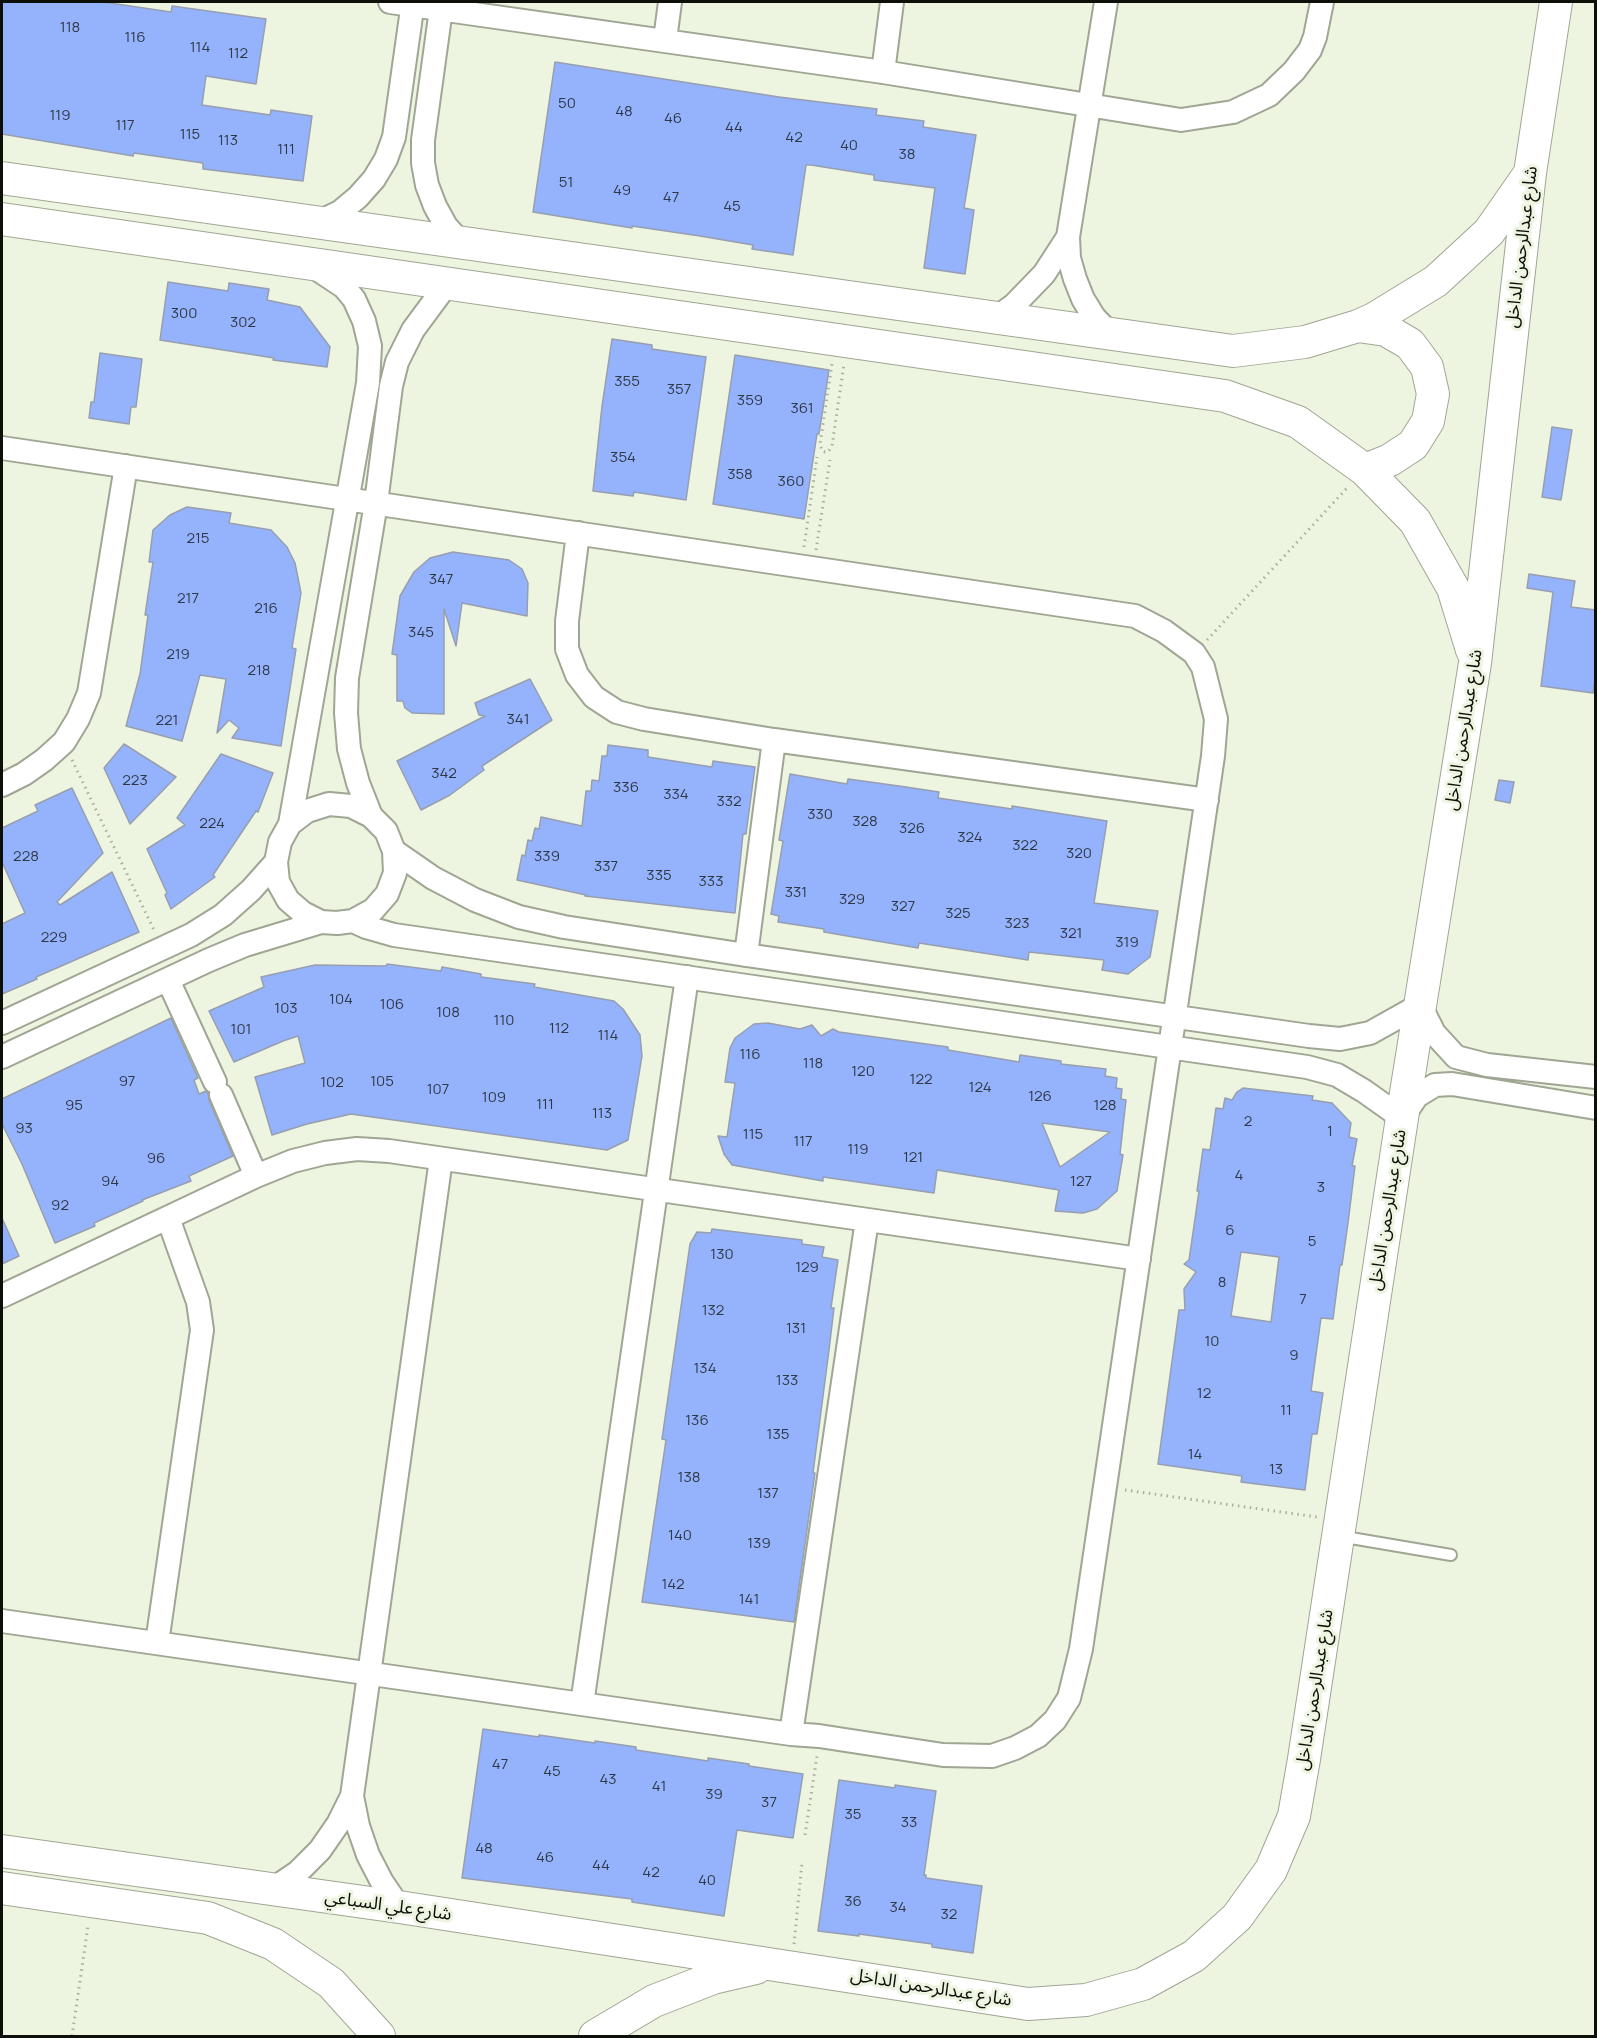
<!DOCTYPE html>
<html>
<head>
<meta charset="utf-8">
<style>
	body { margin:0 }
	#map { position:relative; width:1597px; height:2038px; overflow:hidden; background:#edf5e1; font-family:Manrope,sans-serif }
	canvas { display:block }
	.frame { position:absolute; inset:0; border:3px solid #0d0f09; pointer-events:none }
</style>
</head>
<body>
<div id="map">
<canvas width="1597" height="2038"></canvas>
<div class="frame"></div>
</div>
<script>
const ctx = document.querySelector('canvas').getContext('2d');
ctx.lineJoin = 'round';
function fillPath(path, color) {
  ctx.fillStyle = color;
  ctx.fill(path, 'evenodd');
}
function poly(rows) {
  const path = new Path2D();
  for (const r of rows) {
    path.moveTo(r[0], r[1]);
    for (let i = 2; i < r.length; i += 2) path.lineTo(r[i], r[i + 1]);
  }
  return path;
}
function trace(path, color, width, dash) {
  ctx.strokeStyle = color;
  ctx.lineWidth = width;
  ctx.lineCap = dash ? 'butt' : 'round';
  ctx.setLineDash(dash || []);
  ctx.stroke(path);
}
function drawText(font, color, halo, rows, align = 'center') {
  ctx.font = font + ' Manrope,"Noto Sans Arabic",sans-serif';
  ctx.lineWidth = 6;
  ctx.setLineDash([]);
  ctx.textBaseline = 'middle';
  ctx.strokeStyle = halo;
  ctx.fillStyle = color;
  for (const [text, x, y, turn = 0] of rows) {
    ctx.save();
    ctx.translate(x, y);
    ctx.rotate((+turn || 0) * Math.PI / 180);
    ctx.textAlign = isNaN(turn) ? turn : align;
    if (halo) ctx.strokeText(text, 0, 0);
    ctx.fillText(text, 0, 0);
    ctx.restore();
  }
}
const building = poly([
	[2,2,103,2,171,12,172,6,266,19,256,84,206,76,202,105,270,115,271,110,312,116,303,181,203,169,203,163,134,153,133,156,2,134,2,2],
	[555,62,779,97,877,109,876,115,924,121,923,127,976,135,964,208,974,210,965,274,924,268,935,188,874,180,874,175,811,165,806,165,793,255,752,249,753,245,700,236,632,226,632,228,533,212,555,62],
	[168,282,228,291,229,283,269,289,267,300,300,307,330,347,327,367,273,360,274,358,160,340,168,282],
	[612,339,652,345,652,349,706,357,686,500,634,492,633,496,593,491,602,406,612,339],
	[100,353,142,359,136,407,131,407,129,424,89,418,91,402,94,402,100,353],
	[735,355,829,370,819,434,817,434,804,519,713,504,735,355],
	[1552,427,1572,430,1561,500,1542,497,1552,427],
	[187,507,231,513,229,523,271,530,287,547,295,563,301,593,292,648,296,649,281,746,232,738,239,728,229,720,217,733,226,679,200,675,182,741,126,726,140,674,148,615,145,615,153,562,149,562,153,530,170,515,187,507],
	[453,552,509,560,522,569,528,583,527,616,462,603,456,646,444,609,444,714,412,713,405,708,403,701,397,701,397,655,392,654,400,596,414,572,430,558,453,552],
	[1529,574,1575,581,1571,607,1596,610,1596,673,1593,693,1541,686,1553,592,1527,588,1529,574],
	[530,679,552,720,482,766,484,770,450,795,421,810,397,761,485,716,479,715,475,703,530,679],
	[124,744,176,777,130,824,104,768,124,744],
	[608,745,648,750,648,757,712,767,713,761,755,767,746,834,743,834,735,913,585,896,586,895,517,880,522,855,525,856,528,840,532,841,535,828,539,829,541,817,582,826,586,791,591,791,592,780,599,781,602,756,607,756,608,745],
	[221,754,273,773,258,812,256,811,213,875,215,877,171,909,165,895,167,893,147,849,185,825,177,818,221,754],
	[790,774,847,784,848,779,899,786,939,792,938,798,1012,809,1012,806,1107,821,1094,903,1158,911,1150,957,1128,974,1102,970,1104,960,1029,952,1028,960,919,943,918,948,824,932,824,929,778,922,779,916,771,914,783,841,779,840,790,774],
	[1499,780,1514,782,1510,803,1495,800,1499,780],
	[72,788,103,853,57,902,60,905,112,872,139,932,36,977,37,979,2,994,2,924,25,913,2,862,2,828,38,811,35,805,72,788],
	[387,964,441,971,442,967,481,974,481,977,535,984,534,987,614,1001,623,1009,640,1035,642,1056,628,1140,607,1150,351,1114,307,1124,272,1135,255,1077,305,1063,298,1036,283,1041,234,1062,209,1011,264,987,261,977,315,965,386,966,387,964],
	[171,1018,198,1078,194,1080,199,1094,206,1091,208,1093,209,1100,233,1156,189,1176,191,1181,142,1200,143,1201,94,1223,95,1226,55,1243,22,1164,2,1124,2,1099,171,1018],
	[768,1023,800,1029,812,1025,821,1036,833,1029,839,1032,948,1047,948,1050,1019,1062,1020,1055,1061,1061,1061,1064,1106,1069,1105,1076,1117,1078,1116,1088,1122,1089,1121,1099,1126,1100,1120,1154,1123,1155,1117,1191,1097,1209,1083,1213,1055,1211,1059,1190,937,1170,934,1193,823,1177,823,1181,732,1165,724,1154,718,1136,727,1137,735,1083,725,1082,730,1048,735,1038,754,1024,768,1023],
	[1042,1123,1110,1132,1060,1167,1042,1123],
	[1243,1088,1313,1096,1312,1100,1332,1103,1351,1123,1349,1137,1357,1139,1352,1166,1355,1166,1348,1223,1342,1265,1340,1265,1333,1319,1321,1318,1311,1391,1323,1393,1317,1434,1312,1434,1305,1490,1241,1482,1242,1476,1158,1464,1179,1310,1185,1310,1184,1289,1196,1272,1184,1264,1189,1260,1199,1191,1197,1191,1203,1149,1210,1150,1216,1108,1223,1109,1225,1098,1232,1100,1237,1092,1243,1088],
	[1241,1252,1279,1257,1271,1322,1231,1316,1241,1252],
	[2,1218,19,1256,2,1264,2,1218],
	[712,1229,802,1240,802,1244,824,1247,822,1257,838,1260,831,1308,834,1308,829,1350,813,1473,815,1473,794,1622,642,1602,666,1440,662,1439,690,1244,697,1232,711,1233,712,1229],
	[483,1729,539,1737,539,1735,595,1743,595,1741,636,1747,636,1750,708,1761,708,1758,749,1764,749,1766,803,1774,793,1838,737,1830,724,1916,632,1902,632,1899,462,1878,483,1729],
	[839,1780,895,1788,895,1785,936,1791,924,1875,926,1875,926,1878,982,1886,973,1953,932,1947,932,1944,859,1934,859,1936,818,1931,839,1780]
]);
const path = poly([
	[832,364,820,444,822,451,825,452,828,452,832,446,844,364],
	[804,547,817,457],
	[816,550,830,460],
	[1207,640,1347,488],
	[72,760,154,930],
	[1125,1490,1317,1517],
	[805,1835,817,1756],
	[794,1944,802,1863],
	[72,2036,88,1926]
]);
const lane = poly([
	[1339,1536,1451,1555]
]);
const street = poly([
	[390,2,883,72,1181,120,1233,112,1269,95,1294,71,1310,50,1315,37,1322,2],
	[442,2,423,140,423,163,427,185,435,206,446,226,461,243],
	[1106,2,1068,237,1069,258,1075,279,1083,299,1094,317,1109,333],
	[665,40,670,2],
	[883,72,892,2],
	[319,222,340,212,358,197,374,179,386,159,394,137,413,2],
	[996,318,1014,305,1044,274,1068,237],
	[2,448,1135,616,1164,631,1194,653,1203,667,1216,719,1213,756,1081,1649,1069,1698,1055,1720,1038,1736,1015,1748,992,1756,943,1755,819,1736,791,1734,2,1621],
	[578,533,567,621,567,649,577,675,594,697,617,712,644,719,774,740,1207,800],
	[2,785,24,774,44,760,64,742,78,719,89,693,126,466],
	[371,816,358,783,349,749,346,713,347,678,376,503,391,386,397,362,413,330,447,284],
	[290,824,368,383,370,346,364,321,354,299,344,287,314,267],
	[394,851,395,873,387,894,373,910,353,921,337,923,321,922,303,913,288,900,278,882,276,862,280,842,290,824,307,811,329,804,351,806,371,816,386,831,394,851,433,878,475,900,519,917,564,927,746,955,1309,1036,1340,1039,1370,1033,1420,1005,1434,1033,1456,1057,1487,1065,1596,1077],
	[353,921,366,927,394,935,1307,1067,1337,1075,1364,1091,1402,1118,1417,1096,1435,1085,1452,1084,1596,1108],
	[746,955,774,740],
	[168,980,215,1082],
	[2,1023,191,935,223,915,251,890,276,862],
	[2,1057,209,960,245,945,321,922],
	[221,1095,256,1176],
	[2,1296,256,1176,293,1161,325,1153,357,1149,389,1151,1139,1259],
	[157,1643,202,1330,198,1302,168,1218],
	[582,1704,687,977],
	[791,1734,867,1220],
	[352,1796,358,1826,368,1855,382,1882,399,1907],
	[273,1889,298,1872,320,1850,338,1824,352,1796,441,1159]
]);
const secondary = poly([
	[2,178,1233,351,1305,342,1358,326,1374,319,1436,281,1489,232,1528,176],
	[2,219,1225,396,1298,422,1365,470,1415,521,1453,588,1472,650],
	[1358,326,1386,330,1410,344,1427,367,1433,394,1428,421,1413,445,1390,460,1365,470],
	[2,1851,399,1907,1028,2004,1086,2000,1143,1984,1194,1956,1237,1917,1271,1870,1294,1816,1304,1759,1402,1118,1475,663,1530,173,1556,2],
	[2,1888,208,1918,273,1944,331,1983,379,2036],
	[595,2036,654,2001,713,1978,756,1968]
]);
const numberNames = [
	["118",70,28],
	["116",135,38],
	["114",200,48],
	["112",238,54],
	["50",567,104],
	["48",624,112],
	["119",60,116],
	["46",673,119],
	["117",125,126],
	["44",734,128],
	["115",190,135],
	["42",794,138],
	["113",228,141],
	["40",849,146],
	["111",286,150],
	["38",907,155],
	["51",566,183],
	["49",622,191],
	["47",671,198],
	["45",732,207],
	["300",184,314],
	["302",243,323],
	["355",627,382],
	["357",679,390],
	["359",750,401],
	["361",802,409],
	["354",623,458],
	["358",740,475],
	["360",791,482],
	["215",198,539],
	["347",441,580],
	["217",188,599],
	["216",266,609],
	["345",421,633],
	["219",178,655],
	["218",259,671],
	["341",518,720],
	["221",167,721],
	["342",444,774],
	["223",135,781],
	["336",626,788],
	["334",676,795],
	["332",729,802],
	["330",820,815],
	["328",865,822],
	["224",212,824],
	["326",912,829],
	["324",970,838],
	["322",1025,846],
	["320",1079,854],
	["228",26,857],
	["339",547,857],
	["337",606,867],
	["335",659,876],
	["333",711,882],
	["331",796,893],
	["329",852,900],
	["327",903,907],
	["325",958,914],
	["323",1017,924],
	["321",1071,934],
	["229",54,938],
	["319",1127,943],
	["104",341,1000],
	["106",392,1005],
	["103",286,1009],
	["108",448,1013],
	["110",504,1021],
	["112",559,1029],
	["101",241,1030],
	["114",608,1036],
	["116",750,1055],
	["118",813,1064],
	["120",863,1072],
	["122",921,1080],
	["97",127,1082],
	["105",382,1082],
	["102",332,1083],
	["124",980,1088],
	["107",438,1090],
	["126",1040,1097],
	["109",494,1098],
	["111",545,1105],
	["95",74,1106],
	["128",1105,1106],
	["113",602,1114],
	["2",1248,1122],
	["93",24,1129],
	["1",1330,1132],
	["115",753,1135],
	["117",803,1142],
	["119",858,1150],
	["121",913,1158],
	["96",156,1159],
	["4",1239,1176],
	["94",110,1182],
	["127",1081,1182],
	["3",1321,1188],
	["92",60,1206],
	["6",1230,1231],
	["5",1312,1242],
	["130",722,1255],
	["129",807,1268],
	["8",1222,1283],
	["7",1303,1300],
	["132",713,1311],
	["131",796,1329],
	["10",1212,1342],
	["9",1294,1356],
	["134",705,1369],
	["133",787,1381],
	["12",1204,1394],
	["11",1286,1411],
	["136",697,1421],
	["135",778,1435],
	["14",1195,1455],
	["13",1276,1470],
	["138",689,1478],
	["137",768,1494],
	["140",680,1536],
	["139",759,1544],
	["142",673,1585],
	["141",749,1600],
	["47",500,1765],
	["45",552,1772],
	["43",608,1780],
	["41",659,1787],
	["39",714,1795],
	["37",769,1803],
	["35",853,1815],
	["33",909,1823],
	["48",484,1849],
	["46",545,1858],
	["44",601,1866],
	["42",651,1873],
	["40",707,1881],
	["36",853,1902],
	["34",898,1908],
	["32",949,1915]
];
const streetNames = [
	["شارع عبدالرحمن الداخل",1522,247,-83],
	["شارع عبدالرحمن الداخل",1464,730,-81],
	["شارع عبدالرحمن الداخل",1388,1210,-81],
	["شارع عبدالرحمن الداخل",1315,1690,-81],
	["شارع علي السباعي",388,1906,8],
	["شارع عبدالرحمن الداخل",931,1988,9]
];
fillPath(building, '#95b3fc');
trace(building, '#969eaf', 1.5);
trace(lane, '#9fa693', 14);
trace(street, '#9fa693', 26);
trace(secondary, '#9fa693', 34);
trace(path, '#a8af9f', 3, [1.5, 4.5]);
trace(lane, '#fff', 10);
trace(street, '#fff', 22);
trace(secondary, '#fff', 32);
drawText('15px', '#2f3846', null, numberNames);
drawText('18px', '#0d0f09', '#edf5e1', streetNames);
</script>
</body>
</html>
